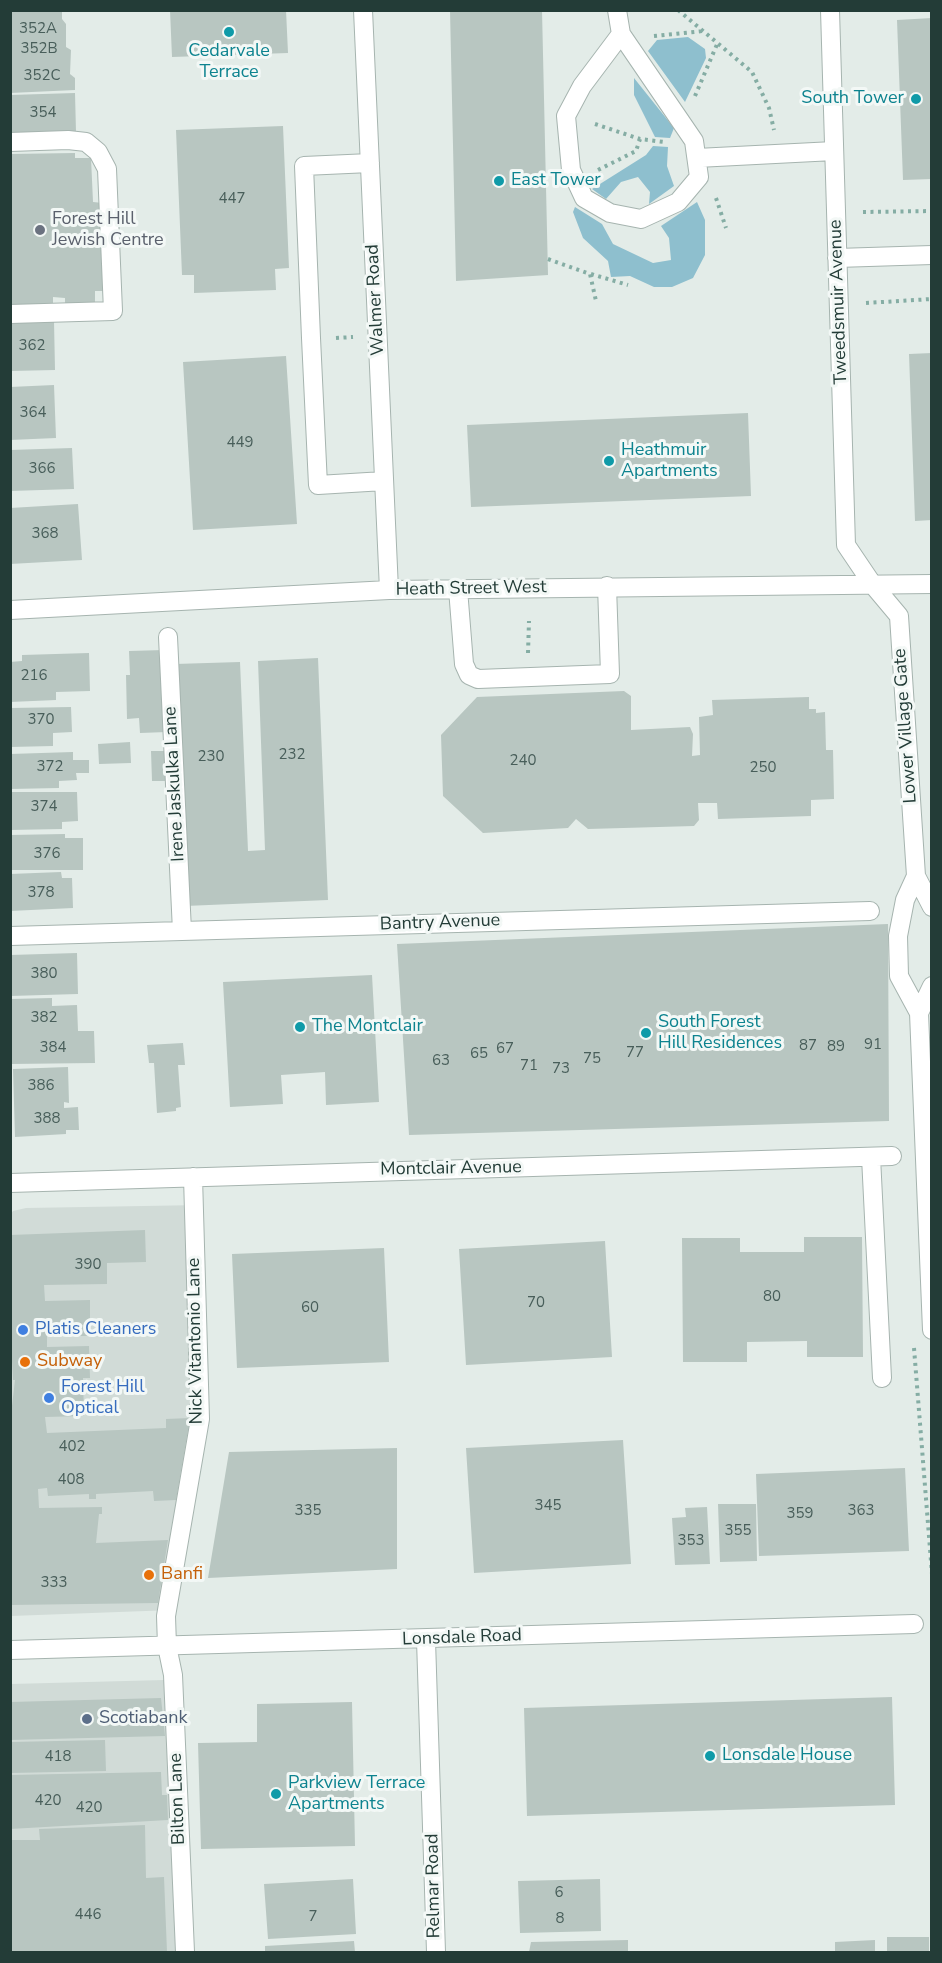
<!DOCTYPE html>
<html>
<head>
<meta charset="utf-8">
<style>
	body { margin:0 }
	#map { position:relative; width:942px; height:1963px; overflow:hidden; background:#e3ece8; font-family:"Nunito Sans",sans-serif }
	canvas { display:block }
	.frame { position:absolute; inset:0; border:12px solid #233c37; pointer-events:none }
</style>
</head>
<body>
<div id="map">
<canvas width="942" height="1963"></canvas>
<div class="frame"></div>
</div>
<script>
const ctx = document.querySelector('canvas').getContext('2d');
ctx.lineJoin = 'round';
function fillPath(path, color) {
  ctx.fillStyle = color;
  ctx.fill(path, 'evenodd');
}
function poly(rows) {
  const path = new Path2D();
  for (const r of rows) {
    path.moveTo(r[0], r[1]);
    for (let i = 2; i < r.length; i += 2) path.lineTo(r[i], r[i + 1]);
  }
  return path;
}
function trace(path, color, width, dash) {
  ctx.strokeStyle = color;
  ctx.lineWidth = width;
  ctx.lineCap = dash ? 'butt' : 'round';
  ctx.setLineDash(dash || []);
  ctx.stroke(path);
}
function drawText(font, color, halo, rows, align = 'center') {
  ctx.font = font + ' "Nunito Sans",sans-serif';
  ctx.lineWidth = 6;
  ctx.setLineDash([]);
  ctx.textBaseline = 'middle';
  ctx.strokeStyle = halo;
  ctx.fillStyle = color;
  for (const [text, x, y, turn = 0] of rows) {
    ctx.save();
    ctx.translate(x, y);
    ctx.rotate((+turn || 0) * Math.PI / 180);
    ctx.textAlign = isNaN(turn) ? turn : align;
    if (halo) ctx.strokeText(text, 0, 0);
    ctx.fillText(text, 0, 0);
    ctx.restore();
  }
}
const built = poly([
	[202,1205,206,1363,173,1610,11,1616,10,1215,13,1211,26,1208],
	[164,1680,179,1952,11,1952,11,1684]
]);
const water = poly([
	[688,37,705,49,706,58,685,102,648,51,657,40],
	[634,78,674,128,670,138,655,137,634,95],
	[653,146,668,147,667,166,674,186,649,204,650,192,638,177,621,182,606,199,592,189,646,155],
	[697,202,705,220,705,255,693,278,672,287,654,287,630,276,611,277,608,261,583,238,573,212,575,207,602,224,613,244,653,263,671,260,669,238,661,226]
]);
const building = poly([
	[10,10,62,10,62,19,66,24,66,47,71,50,70,74,75,78,75,90,10,93],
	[170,10,286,10,288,53,172,57],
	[450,10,542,10,548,275,456,281],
	[932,18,932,179,903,180,897,20],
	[75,93,76,132,10,134,10,95],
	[283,126,289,268,275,269,276,290,194,293,194,275,182,275,176,130],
	[75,153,75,158,91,158,93,202,103,203,105,291,95,291,95,303,65,304,65,298,53,297,53,304,10,306,10,154],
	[54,321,55,370,10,371,10,322],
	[932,353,932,520,915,521,909,354],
	[286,356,297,524,193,530,183,362],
	[54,385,56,438,10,440,10,387],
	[748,413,751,496,471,507,467,425],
	[72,448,74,489,10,491,10,450],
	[78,504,82,560,10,564,10,508],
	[164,650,167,732,140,733,139,718,127,719,126,675,130,675,129,651],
	[89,653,90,691,56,692,56,700,10,702,10,662,22,661,22,655],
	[318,658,328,900,185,906,175,664,240,662,248,851,265,850,258,661],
	[624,691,631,696,631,730,690,727,693,734,692,756,700,755,699,717,713,715,712,700,809,697,809,709,816,709,816,713,825,712,826,750,833,750,834,799,811,800,811,816,718,819,717,803,698,803,699,820,694,826,588,829,576,819,568,828,483,833,443,796,441,735,477,697],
	[71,707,72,732,53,733,53,746,10,747,10,708],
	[130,742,131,763,99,764,98,744],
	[151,751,169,751,170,781,152,781],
	[73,752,73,760,89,760,89,773,76,773,77,780,59,781,59,788,10,789,10,754],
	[10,792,77,792,78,821,62,822,62,829,10,830],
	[65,834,65,838,83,838,83,870,10,870,10,835],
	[61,872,62,878,72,878,73,908,10,911,10,874],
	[888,924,889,1121,409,1135,397,944],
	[77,953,78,994,10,996,10,955],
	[372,975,379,1102,326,1105,325,1072,281,1075,283,1104,230,1107,223,982],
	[52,998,52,1006,77,1005,78,1031,94,1031,95,1063,10,1064,10,999],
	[183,1043,185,1065,178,1065,181,1107,176,1108,176,1111,157,1113,154,1063,149,1063,147,1045],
	[68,1067,69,1103,64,1102,64,1108,78,1107,79,1130,66,1130,66,1134,15,1137,13,1069],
	[145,1230,146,1262,107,1263,107,1284,44,1285,45,1301,90,1300,90,1336,47,1336,47,1347,89,1346,90,1378,83,1378,84,1416,45,1417,47,1433,166,1428,166,1419,190,1418,176,1500,154,1501,153,1491,96,1494,96,1499,89,1499,89,1494,48,1496,47,1488,38,1489,39,1508,102,1507,102,1514,99,1514,96,1543,168,1540,158,1603,10,1605,10,1423,15,1380,13,1380,10,1322,10,1235],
	[804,1237,862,1237,863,1357,807,1357,807,1341,747,1342,747,1362,683,1362,682,1238,740,1238,740,1252,804,1252],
	[605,1241,612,1357,466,1365,459,1249],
	[384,1248,389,1362,237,1368,232,1254],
	[623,1440,631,1564,474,1573,466,1448],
	[397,1448,397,1569,208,1578,229,1452],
	[905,1468,909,1551,759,1556,756,1474],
	[718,1504,756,1504,757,1561,720,1562],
	[707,1507,710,1564,675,1565,672,1518,686,1517,685,1508],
	[892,1697,895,1805,527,1816,524,1708],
	[161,1698,165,1736,10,1740,10,1702],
	[352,1702,355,1846,201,1849,198,1743,257,1742,257,1704],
	[105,1740,106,1771,10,1773,10,1742],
	[161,1772,162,1795,167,1795,168,1820,10,1829,10,1775],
	[145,1825,146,1878,164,1877,167,1952,10,1952,10,1840,40,1840,39,1829],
	[353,1879,356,1934,268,1939,264,1884],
	[600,1879,601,1931,520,1933,518,1881],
	[887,1937,929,1937,929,1952,887,1952],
	[628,1940,628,1952,529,1952,531,1942],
	[875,1940,875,1952,835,1952,835,1942],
	[354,1941,355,1952,265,1952,265,1946]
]);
const path = poly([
	[678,10,752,72,769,108,774,130],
	[654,36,703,31],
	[695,96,718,42],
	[595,124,640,139],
	[598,170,636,151,640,139,664,142],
	[716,198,726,228],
	[863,212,932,211],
	[548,259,590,274,596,301],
	[591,274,628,285],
	[866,303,932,299],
	[336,338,353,337],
	[528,653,529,621],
	[914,1348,932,1574]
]);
const minor = poly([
	[363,10,389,590],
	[617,10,621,34,694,141,699,177,678,202,641,219,610,213,584,198,571,170,566,116,582,86,621,34],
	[830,10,846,545,873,585,899,616,916,876,932,907],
	[10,142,68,140,86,142,98,152,107,169,113,311,10,314],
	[697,158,834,151],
	[370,163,304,166,311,338,318,485,384,481],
	[837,258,932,255],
	[458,589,464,664,469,675,478,679,610,674,607,586],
	[10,610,389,590,932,584],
	[168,637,182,931],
	[916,876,905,900,898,936,899,976,919,1013],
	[10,936,870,911],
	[932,986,919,1013,932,1330],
	[871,1157,882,1378],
	[10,1183,892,1156],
	[426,1640,436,1952],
	[10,1650,914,1624],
	[185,1952,173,1675,167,1646,166,1616,200,1419,193,1177]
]);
const markers = [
	[229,32,6,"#0f9aa8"],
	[916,99,6,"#0f9aa8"],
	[499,181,6,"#0f9aa8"],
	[40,230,6,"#6b7280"],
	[609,461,6,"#0f9aa8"],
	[300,1027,6,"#0f9aa8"],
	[646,1033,6,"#0f9aa8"],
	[23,1330,6,"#3f7fe0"],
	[25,1362,6,"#e8710a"],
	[49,1398,6,"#3f7fe0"],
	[149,1575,6,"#e8710a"],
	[87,1719,6,"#5c6f8a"],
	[710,1756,6,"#0f9aa8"],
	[276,1794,6,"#0f9aa8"]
];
const numberNames = [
	["352A",38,29],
	["352B",39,49],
	["352C",42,76],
	["354",43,113],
	["447",232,199],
	["362",32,346],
	["364",33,413],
	["449",240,443],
	["366",42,469],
	["368",45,534],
	["216",34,676],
	["370",41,720],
	["232",292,755],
	["230",211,757],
	["240",523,761],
	["372",50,767],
	["250",763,768],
	["374",44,807],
	["376",47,854],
	["378",41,893],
	["380",44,974],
	["382",44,1018],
	["91",873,1045],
	["87",808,1046],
	["89",836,1047],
	["384",53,1048],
	["67",505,1049],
	["77",635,1053],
	["65",479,1054],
	["75",592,1059],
	["63",441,1061],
	["71",529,1066],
	["73",561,1069],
	["386",41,1086],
	["388",47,1119],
	["390",88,1265],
	["80",772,1297],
	["70",536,1303],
	["60",310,1308],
	["402",72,1447],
	["408",71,1480],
	["345",548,1506],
	["335",308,1511],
	["363",861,1511],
	["359",800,1514],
	["355",738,1531],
	["353",691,1541],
	["333",54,1583],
	["418",58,1757],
	["420",48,1801],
	["420",89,1808],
	["6",559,1893],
	["446",88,1915],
	["7",313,1917],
	["8",560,1919]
];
const cultureNames = [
	["Cedarvale",229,52,"center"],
	["Terrace",229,73,"center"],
	["South Tower",904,99,"right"],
	["East Tower",511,181],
	["Heathmuir",621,451],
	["Apartments",621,472],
	["South Forest",658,1023],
	["Hill Residences",658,1044],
	["The Montclair",312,1027],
	["Lonsdale House",722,1756],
	["Parkview Terrace",288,1784],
	["Apartments",288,1805]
];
const worshipNames = [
	["Forest Hill",52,220],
	["Jewish Centre",52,241]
];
const streetNames = [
	["Walmer Road",376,300,-93],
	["Tweedsmuir Avenue",839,302,-92],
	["Heath Street West",471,589,-1],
	["Lower Village Gate",906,726,-94],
	["Irene Jaskulka Lane",175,784,-93],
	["Bantry Avenue",440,923,-2],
	["Montclair Avenue",451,1169,-1],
	["Nick Vitantonio Lane",196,1341,-91],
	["Lonsdale Road",462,1638,-2],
	["Bilton Lane",178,1799,-92],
	["Relmar Road",434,1886,-91]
];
const shopNames = [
	["Platis Cleaners",35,1330],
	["Forest Hill",61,1388],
	["Optical",61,1409]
];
const foodNames = [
	["Subway",37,1362],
	["Banfi",161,1575]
];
const serviceNames = [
	["Scotiabank",99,1719]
];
fillPath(built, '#d1dbd7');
fillPath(water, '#8ebfce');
fillPath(building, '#b8c6c1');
trace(minor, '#a6b4af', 20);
trace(path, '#85ada4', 4, [3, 4.5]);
trace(minor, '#fff', 18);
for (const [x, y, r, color] of markers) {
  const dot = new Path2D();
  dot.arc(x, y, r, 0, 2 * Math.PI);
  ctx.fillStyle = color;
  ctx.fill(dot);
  trace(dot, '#f3f8f6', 2);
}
drawText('15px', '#485e5a', null, numberNames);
drawText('18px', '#0d838f', '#f3f8f6', cultureNames, 'left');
drawText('18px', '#5b616d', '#f3f8f6', worshipNames, 'left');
drawText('18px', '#233c37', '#f3f8f6', streetNames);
drawText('18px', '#366cbe', '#f3f8f6', shopNames, 'left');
drawText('18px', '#c56008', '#f3f8f6', foodNames, 'left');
drawText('18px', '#4e5e75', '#f3f8f6', serviceNames, 'left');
</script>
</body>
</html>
